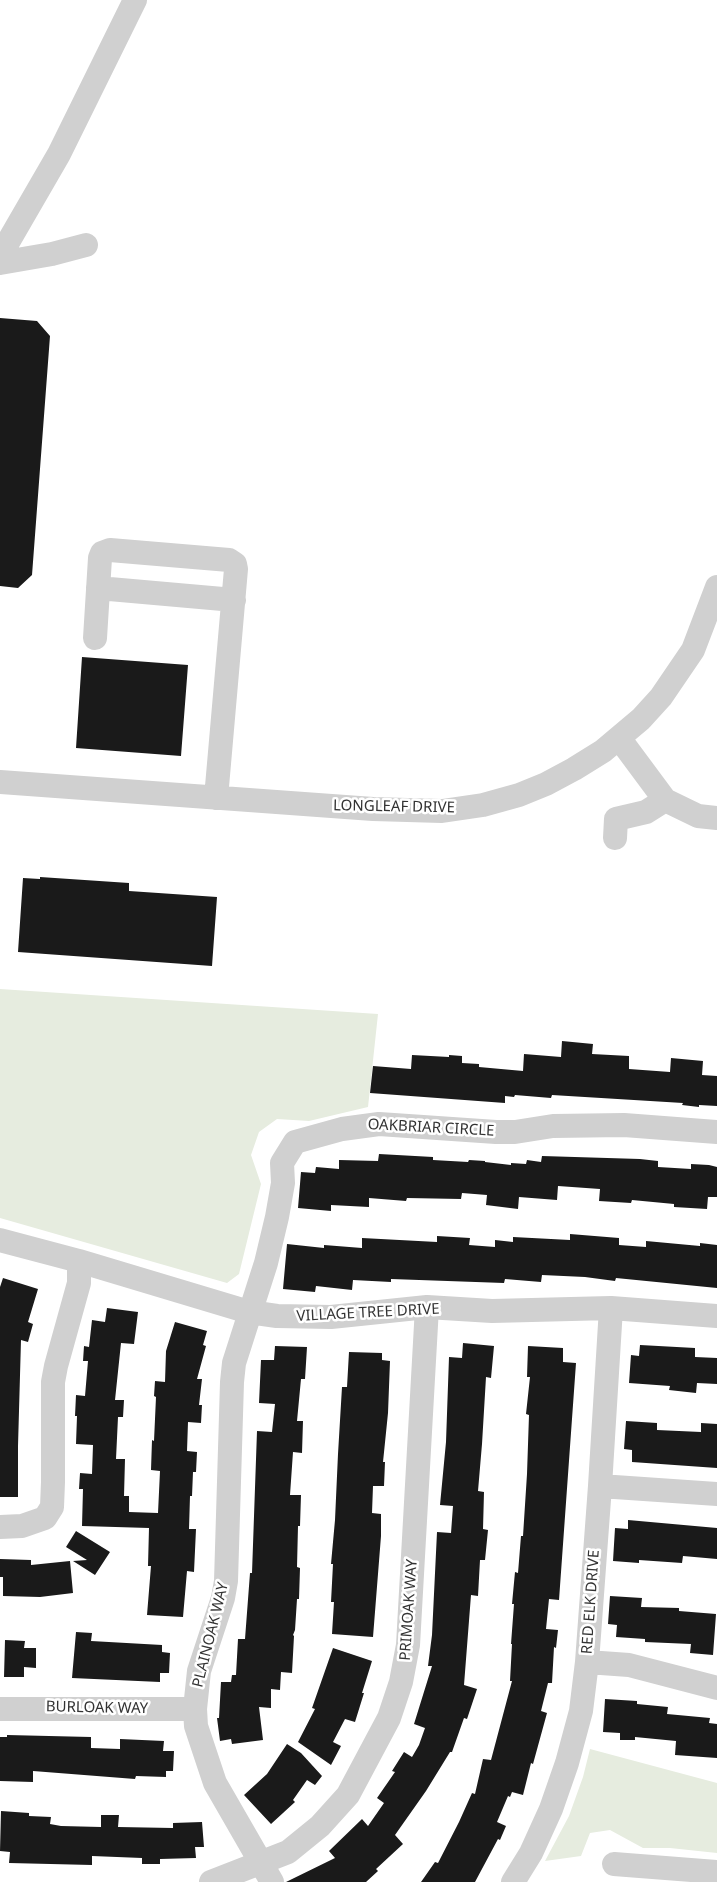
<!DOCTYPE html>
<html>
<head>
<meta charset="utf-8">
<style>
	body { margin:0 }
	canvas { display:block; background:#fff }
</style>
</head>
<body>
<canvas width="717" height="1882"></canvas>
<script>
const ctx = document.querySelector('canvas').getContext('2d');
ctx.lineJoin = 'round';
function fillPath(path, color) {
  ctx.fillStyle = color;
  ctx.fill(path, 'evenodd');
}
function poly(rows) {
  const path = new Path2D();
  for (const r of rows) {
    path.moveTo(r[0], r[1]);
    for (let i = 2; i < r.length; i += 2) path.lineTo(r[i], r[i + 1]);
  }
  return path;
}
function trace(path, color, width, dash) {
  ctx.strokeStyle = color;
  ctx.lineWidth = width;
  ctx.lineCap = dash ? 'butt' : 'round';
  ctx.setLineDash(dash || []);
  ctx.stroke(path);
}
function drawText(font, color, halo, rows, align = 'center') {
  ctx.font = font + ' "Noto Sans",sans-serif';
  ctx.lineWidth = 5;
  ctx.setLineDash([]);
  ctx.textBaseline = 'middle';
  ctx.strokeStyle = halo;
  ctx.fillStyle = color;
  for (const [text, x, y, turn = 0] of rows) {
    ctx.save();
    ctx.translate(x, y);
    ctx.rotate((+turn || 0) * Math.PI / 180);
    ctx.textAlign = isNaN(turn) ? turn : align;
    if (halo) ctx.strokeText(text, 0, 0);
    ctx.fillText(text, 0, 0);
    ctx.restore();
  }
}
const green = poly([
	[0,989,378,1014,368,1107,309,1121,277,1119,259,1132,251,1155,261,1184,239,1274,227,1283,0,1218],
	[590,1749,717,1783,717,1853,670,1848,643,1848,610,1830,590,1833,581,1856,545,1861,569,1816,583,1777]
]);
const building = poly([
	[0,318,37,321,50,336,32,575,18,588,0,586],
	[82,657,188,665,181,756,76,748],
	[40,877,129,883,129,891,217,897,212,966,18,952,23,878,40,879],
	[562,1041,593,1044,592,1054,629,1056,629,1069,670,1072,671,1058,703,1061,702,1075,717,1076,717,1106,699,1105,699,1107,682,1105,683,1103,552,1095,551,1098,515,1095,514,1097,505,1096,505,1103,370,1093,373,1066,411,1069,412,1055,449,1057,449,1055,462,1056,462,1063,479,1064,479,1067,523,1071,524,1054,561,1057],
	[379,1154,433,1157,433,1160,468,1162,469,1160,485,1161,485,1162,511,1165,511,1163,526,1164,527,1160,541,1162,542,1156,640,1159,658,1161,658,1167,691,1169,691,1164,709,1165,717,1167,717,1197,708,1197,707,1209,674,1207,674,1204,632,1200,631,1203,599,1201,600,1189,558,1186,557,1200,519,1197,518,1209,486,1205,487,1195,462,1193,461,1199,407,1198,406,1201,369,1198,369,1207,331,1205,331,1211,298,1208,301,1172,315,1173,316,1167,339,1169,339,1160,378,1161],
	[570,1234,619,1238,619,1245,646,1247,646,1241,700,1246,700,1243,717,1245,717,1288,616,1278,615,1281,585,1277,542,1275,541,1282,505,1279,504,1283,391,1279,391,1282,353,1280,352,1290,316,1286,315,1292,283,1289,287,1244,324,1248,324,1245,362,1248,362,1238,437,1242,437,1236,470,1238,469,1245,495,1247,495,1240,513,1242,513,1237,570,1240],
	[3,1278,38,1289,28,1322,33,1324,28,1342,21,1340,18,1446,18,1497,0,1497,0,1287],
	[107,1308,138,1312,134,1344,121,1343,115,1400,124,1400,123,1417,118,1417,116,1459,125,1459,124,1496,129,1496,129,1512,158,1513,160,1471,151,1470,152,1440,154,1441,156,1397,154,1396,155,1381,165,1382,166,1351,175,1322,207,1331,203,1345,206,1346,197,1379,202,1379,199,1405,202,1405,201,1423,188,1422,187,1451,197,1452,196,1472,193,1472,192,1496,190,1496,189,1529,196,1529,194,1572,187,1571,183,1617,147,1615,151,1566,148,1566,149,1528,82,1526,83,1489,79,1489,80,1473,92,1474,93,1445,76,1444,77,1416,75,1416,76,1395,85,1396,88,1361,83,1361,84,1346,89,1347,92,1320,105,1322],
	[463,1343,494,1346,491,1378,486,1377,482,1444,478,1491,484,1492,483,1529,488,1530,485,1560,480,1560,478,1596,471,1595,464,1685,477,1689,467,1719,464,1718,452,1752,450,1752,426,1791,395,1835,403,1844,376,1869,378,1871,366,1882,286,1882,335,1858,329,1851,362,1819,368,1826,384,1803,377,1798,395,1772,392,1771,404,1752,412,1757,419,1745,425,1728,414,1724,432,1666,428,1666,432,1635,437,1532,451,1533,453,1506,440,1505,446,1442,449,1357,462,1358],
	[640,1345,695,1348,695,1357,717,1358,717,1384,697,1383,696,1393,669,1390,670,1386,629,1383,631,1355,639,1356],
	[275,1346,307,1347,305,1379,301,1379,297,1421,303,1421,302,1453,293,1452,290,1495,301,1495,300,1526,298,1526,297,1567,300,1568,299,1599,297,1599,295,1630,293,1635,294,1636,292,1673,281,1672,280,1690,271,1689,271,1708,259,1707,263,1740,232,1744,231,1739,220,1741,217,1718,219,1718,221,1682,231,1682,232,1675,236,1675,238,1639,245,1639,250,1573,252,1573,257,1431,272,1432,275,1404,259,1403,261,1360,274,1360],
	[528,1346,563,1348,563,1362,576,1363,559,1600,549,1599,546,1629,558,1630,556,1648,554,1647,552,1683,548,1683,541,1711,547,1713,533,1764,531,1763,523,1795,512,1792,510,1797,508,1796,497,1822,506,1826,500,1840,498,1839,475,1882,421,1882,435,1862,438,1863,459,1822,472,1793,475,1794,483,1759,491,1760,512,1681,510,1681,512,1644,511,1644,514,1604,512,1604,515,1572,518,1573,521,1536,523,1536,527,1474,529,1415,526,1414,530,1377,527,1377],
	[349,1352,382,1353,382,1360,390,1361,388,1413,383,1462,385,1462,384,1486,373,1486,372,1513,381,1514,381,1536,373,1637,332,1634,334,1602,331,1602,333,1564,331,1564,335,1520,338,1454,342,1387,347,1387],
	[626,1421,657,1423,657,1430,701,1432,701,1423,717,1424,717,1468,632,1462,632,1450,624,1449],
	[628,1520,717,1528,717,1559,683,1556,682,1563,639,1560,639,1563,613,1561,615,1528,628,1529],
	[76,1531,110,1552,95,1575,73,1561,87,1560,66,1547],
	[0,1559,31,1560,31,1565,70,1561,73,1593,40,1597,3,1596,3,1577,0,1577],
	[610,1596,642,1598,641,1607,679,1608,679,1611,716,1614,713,1655,690,1653,691,1644,645,1642,645,1639,616,1637,617,1625,608,1624],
	[76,1632,92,1633,91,1641,162,1645,162,1652,170,1653,169,1673,160,1673,160,1682,72,1678],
	[5,1640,25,1641,24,1648,36,1648,36,1668,24,1667,24,1677,4,1677],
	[333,1648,372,1661,362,1693,364,1693,355,1722,345,1719,333,1742,341,1746,331,1765,298,1742,315,1709,312,1708],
	[605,1699,637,1701,637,1704,668,1707,667,1714,710,1718,709,1723,717,1724,717,1758,675,1755,676,1741,635,1737,635,1740,620,1740,620,1733,603,1732],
	[7,1735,91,1737,91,1748,120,1749,120,1739,164,1741,163,1751,174,1751,173,1771,166,1771,166,1777,136,1776,135,1779,33,1771,33,1782,0,1781,0,1737,7,1737],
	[287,1744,301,1753,322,1776,315,1785,307,1780,293,1800,295,1802,271,1824,244,1795,267,1774],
	[1,1811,29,1813,29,1816,51,1817,50,1824,61,1826,101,1827,101,1815,119,1815,118,1827,173,1828,173,1823,202,1822,204,1847,195,1847,196,1858,160,1859,160,1864,142,1864,142,1858,92,1856,92,1865,9,1863,10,1852,0,1851]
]);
const minor = poly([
	[0,256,59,154,135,0],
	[0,263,52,254,86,245],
	[98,588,234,600],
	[95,638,100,558,102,553,110,550,229,560,235,564,236,569,216,798],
	[619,738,665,800,698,816,717,818],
	[0,782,373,809,442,811,483,805,519,795,546,784,574,769,603,751,641,719,661,697,693,650,717,587],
	[615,838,616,819,646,812,665,800],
	[0,1240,79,1261,249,1312,277,1316,331,1317,427,1307,492,1311,611,1308,717,1316],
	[600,1486,717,1494],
	[0,1527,22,1526,45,1518,52,1507,53,1482,53,1382,56,1366,79,1283,79,1261],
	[587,1662,629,1665,717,1688],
	[0,1709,195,1709],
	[614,1864,717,1872],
	[211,1882,288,1852,320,1826,348,1795,389,1718,401,1682,408,1645,427,1307],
	[272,1882,215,1783,196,1726,195,1709,199,1671,223,1598,226,1581,232,1382,234,1363,266,1263,277,1217,283,1183,282,1163,295,1142,342,1129,379,1124,496,1132,515,1132,553,1126,624,1125,717,1132],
	[513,1882,531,1853,551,1809,567,1763,581,1711,587,1662,600,1486,611,1308]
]);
const streetNames = [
	["LONGLEAF DRIVE",394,807,1],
	["OAKBRIAR CIRCLE",431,1128,3],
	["VILLAGE TREE DRIVE",368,1313,-3],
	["RED ELK DRIVE",591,1602,-86],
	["PRIMOAK WAY",409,1610,-86],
	["PLAINOAK WAY",211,1635,-76],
	["BURLOAK WAY",97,1708,1]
];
fillPath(green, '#e6ecdf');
fillPath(building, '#1a1a1a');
trace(minor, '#d0d0d0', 24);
drawText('15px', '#333', '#fff', streetNames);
</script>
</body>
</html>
